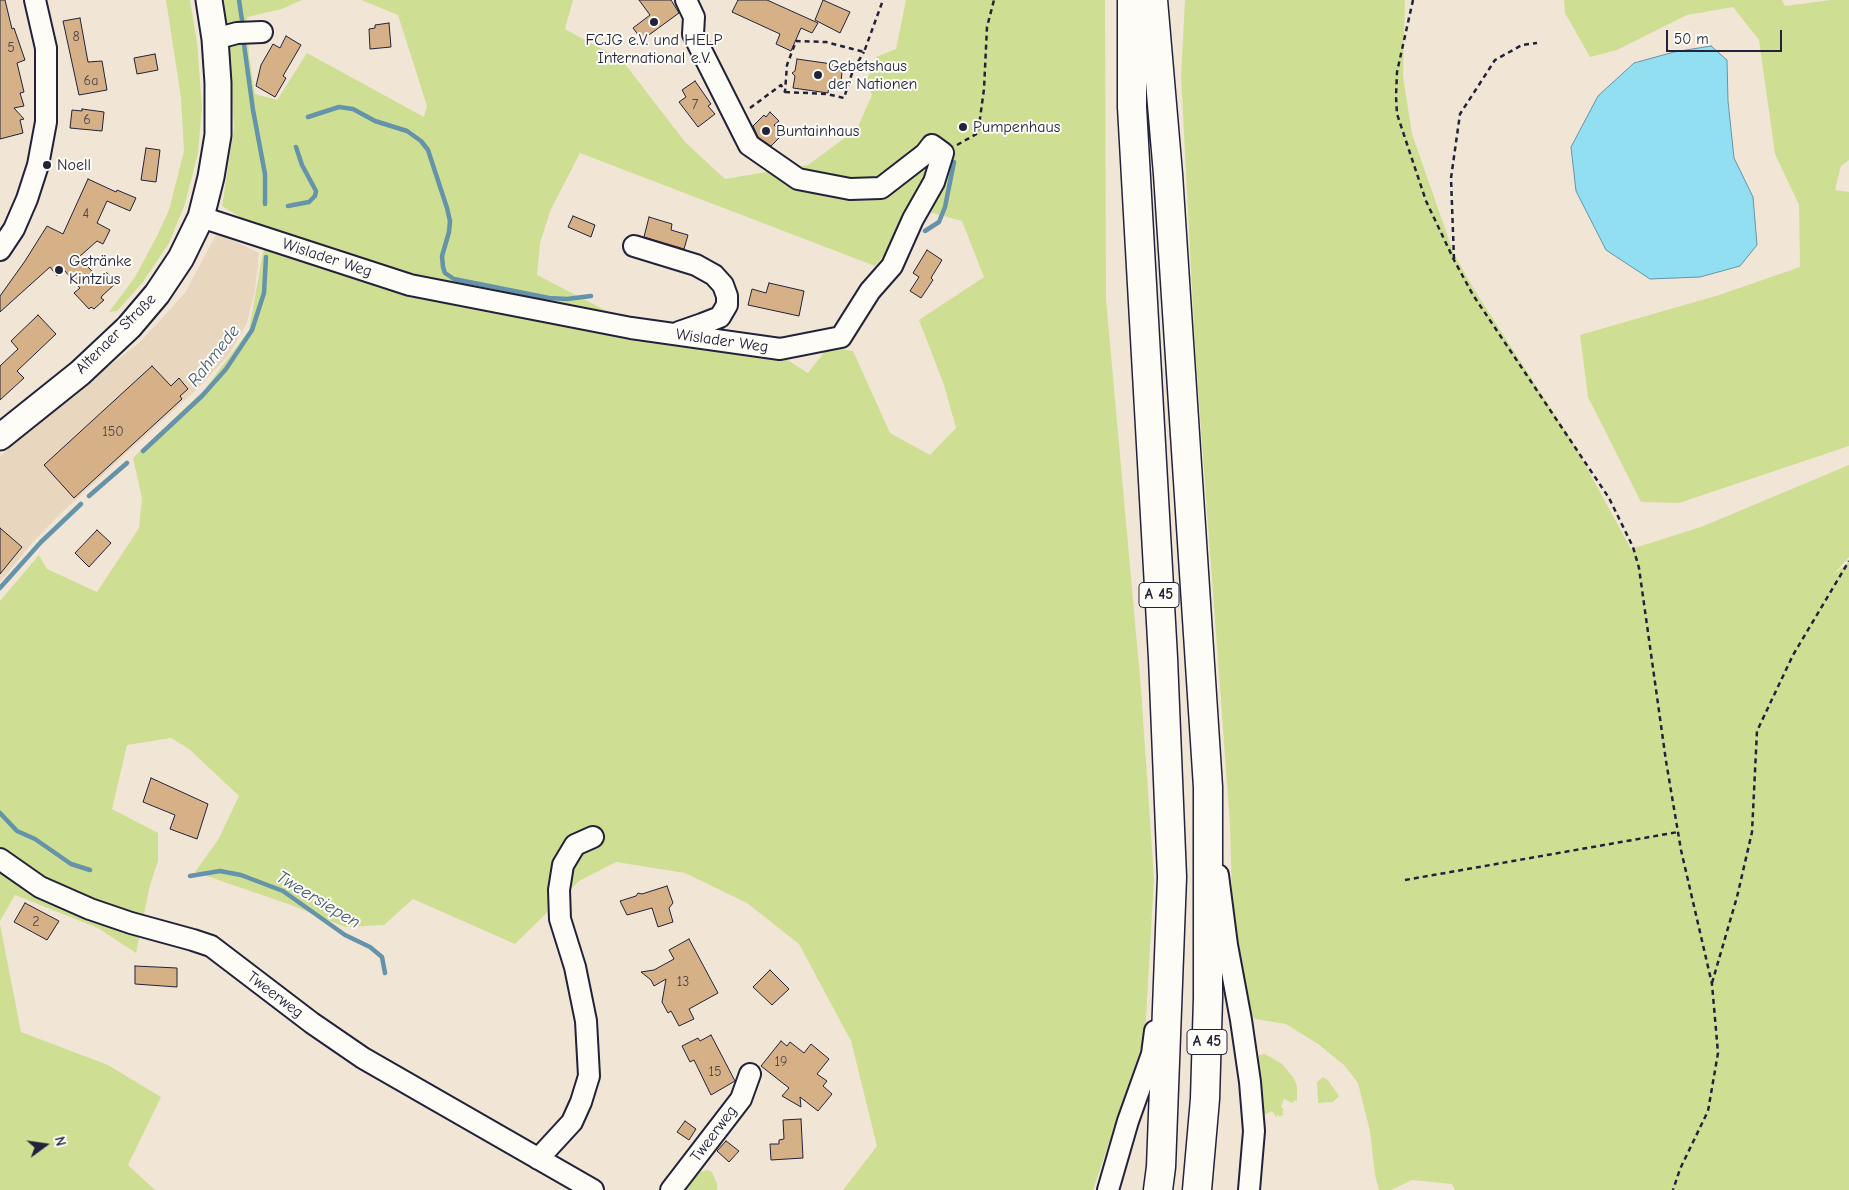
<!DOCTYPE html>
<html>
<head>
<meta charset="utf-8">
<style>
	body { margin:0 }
	#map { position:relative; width:1849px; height:1190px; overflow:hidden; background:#f1e6d5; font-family:"Comic Neue",sans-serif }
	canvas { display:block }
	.north { position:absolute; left:20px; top:1120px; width:50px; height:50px; -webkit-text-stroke:4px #fdfcf7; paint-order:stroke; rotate:76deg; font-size:14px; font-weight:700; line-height:20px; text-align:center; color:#22223b }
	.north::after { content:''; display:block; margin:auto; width:18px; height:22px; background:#22223b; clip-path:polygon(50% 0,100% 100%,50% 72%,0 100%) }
	.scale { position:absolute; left:1666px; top:30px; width:116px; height:22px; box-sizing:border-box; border:2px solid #22223b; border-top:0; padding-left:6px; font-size:15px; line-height:18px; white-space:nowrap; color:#22223b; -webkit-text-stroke:4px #fdfcf7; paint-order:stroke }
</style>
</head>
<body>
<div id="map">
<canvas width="1849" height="1190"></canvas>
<div class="north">N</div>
<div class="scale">50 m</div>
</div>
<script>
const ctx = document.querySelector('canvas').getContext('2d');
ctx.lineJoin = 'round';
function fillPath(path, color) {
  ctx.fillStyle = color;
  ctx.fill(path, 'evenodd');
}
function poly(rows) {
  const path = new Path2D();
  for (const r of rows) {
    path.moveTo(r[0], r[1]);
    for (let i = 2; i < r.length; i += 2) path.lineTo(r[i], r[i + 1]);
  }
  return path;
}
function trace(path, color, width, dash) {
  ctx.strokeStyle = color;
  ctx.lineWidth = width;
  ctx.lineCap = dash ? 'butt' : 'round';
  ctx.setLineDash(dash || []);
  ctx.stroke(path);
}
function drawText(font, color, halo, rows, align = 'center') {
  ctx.font = font + ' "Comic Neue",sans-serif';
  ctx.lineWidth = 4;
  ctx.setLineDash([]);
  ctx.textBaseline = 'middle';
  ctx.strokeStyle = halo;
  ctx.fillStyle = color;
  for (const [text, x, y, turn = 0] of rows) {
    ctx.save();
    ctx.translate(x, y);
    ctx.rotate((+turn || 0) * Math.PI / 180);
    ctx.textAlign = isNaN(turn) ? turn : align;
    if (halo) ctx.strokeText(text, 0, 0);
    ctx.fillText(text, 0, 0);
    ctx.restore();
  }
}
const built = poly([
	[217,233,259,253,255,290,247,323,228,356,197,389,61,513,33,542,0,582,0,456,82,387,139,343,185,293]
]);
const green = poly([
	[166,0,190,0,197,42,202,107,198,153,185,204,169,243,143,282,117,311,109,312,135,277,157,236,169,210,184,151,181,98],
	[224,0,302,0,282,9,247,17,249,55,255,94,277,100,307,53,424,117,427,106,398,15,361,0,573,0,565,29,622,60,685,142,725,179,808,165,857,129,872,95,866,82,876,57,896,49,906,0,1105,0,1106,299,1141,689,1154,879,1145,1036,1093,1190,843,1190,877,1146,851,1041,799,944,747,903,685,873,616,862,579,881,515,944,413,899,384,925,345,927,291,905,195,872,218,840,239,796,189,749,171,738,127,745,112,809,158,833,158,861,150,885,136,953,98,928,15,895,0,921,0,601,39,555,47,569,97,592,139,528,142,498,133,458,205,389,249,330,264,247,393,289,630,334,778,354,808,373,828,347,853,351,890,433,930,455,956,428,944,385,919,320,984,277,962,221,922,210,875,266,580,153,551,209,540,243,537,275,632,324,460,290,365,262,270,233,248,222,222,206,234,128],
	[1185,0,1405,0,1403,76,1412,134,1454,254,1475,291,1574,444,1631,549,1701,527,1849,465,1849,557,1833,575,1849,562,1849,1190,1455,1190,1452,1184,1412,1180,1391,1190,1379,1190,1375,1175,1370,1131,1358,1083,1344,1065,1318,1044,1286,1024,1255,1019,1243,1004,1233,932,1230,825,1195,347,1181,76],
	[1564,0,1782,0,1785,6,1831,0,1849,0,1849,160,1841,166,1835,190,1849,192,1849,446,1679,503,1641,502,1588,397,1580,335,1719,295,1800,267,1799,205,1775,154,1759,40,1733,7,1687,15,1617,50,1590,57,1565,13],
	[0,924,21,1032,108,1065,161,1097,128,1165,155,1190,0,1190],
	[1265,1054,1282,1064,1293,1077,1297,1086,1297,1101,1294,1100,1293,1103,1284,1099,1281,1106,1284,1110,1282,1112,1284,1114,1280,1117,1278,1115,1276,1117,1272,1111,1264,1115,1256,1057,1259,1055],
	[1323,1077,1328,1080,1339,1096,1333,1102,1318,1103,1317,1082],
	[707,1170,712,1172,717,1184,717,1190,684,1190,700,1172]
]);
const water = poly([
	[1711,46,1727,60,1728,101,1734,158,1753,197,1757,245,1740,266,1700,277,1650,279,1606,250,1576,191,1571,147,1598,96,1634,63,1674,52,1711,46]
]);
const stream = poly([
	[239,0,243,27],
	[243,37,253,110,265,174,265,204],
	[308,117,339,107,353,109,375,121,407,131,421,141,428,150,447,208,450,221,449,232,442,256,443,267,445,273,454,279,549,298,567,299,591,296],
	[288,206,309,202,315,196,316,191,302,165,296,147],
	[925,231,939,222,945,207,954,162],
	[143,451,202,396,226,369,252,330,264,293,266,257],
	[89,496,127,463],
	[0,588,41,542,81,504],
	[0,813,17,831,35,839,71,864,90,870],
	[190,876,220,871,241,875,283,891,345,935,370,947,382,957,385,973]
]);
const building = poly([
	[0,0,5,0,12,29,14,28,25,60,17,63,24,92,20,93,24,106,14,108,24,119,20,120,23,133,0,139,0,0],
	[639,0,671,0,679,13,642,40,633,28,650,15,639,0],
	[738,0,767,0,818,23,812,33,801,28,791,51,776,44,780,34,732,12,738,0],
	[823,0,850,12,840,33,815,20,823,0],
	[80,18,88,62,102,61,107,90,79,95,63,21,80,18],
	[389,23,391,47,370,49,369,29,375,28,375,25,389,23],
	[286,36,301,45,283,76,286,78,275,97,256,86,261,65,273,44,280,48,286,36],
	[155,54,158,70,137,74,134,58,155,54],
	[797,59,832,64,832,69,842,71,841,83,830,81,828,93,793,88,795,76,792,73,795,71,797,59],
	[695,81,711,104,708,106,715,114,698,127,679,102,686,97,682,90,695,81],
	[82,109,104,112,102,131,70,128,72,110,82,111,82,109],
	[770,112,779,121,774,125,783,134,771,146,758,137,753,126,764,115,766,117,770,112],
	[146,148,160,150,156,182,141,180,146,148],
	[88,179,116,192,117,190,136,198,130,211,107,201,97,223,110,230,103,244,97,241,79,257,99,279,106,272,116,283,102,296,101,298,104,300,94,309,91,307,89,309,74,293,80,288,64,270,57,276,50,267,0,312,0,296,25,261,47,226,63,234,88,179],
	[573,216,595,225,591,237,568,227,573,216],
	[649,217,672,224,671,230,688,235,684,249,644,237,649,217],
	[927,250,942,260,931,278,933,280,921,298,910,291,919,277,913,273,927,250],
	[769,283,804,291,799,316,748,305,752,289,766,293,769,283],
	[38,315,56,334,17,371,24,378,0,400,0,366,18,349,11,341,38,315],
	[152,366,171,386,179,378,188,389,180,396,182,399,74,498,44,465,152,366],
	[0,528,22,547,0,574,0,528],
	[97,530,111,543,89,567,75,553,97,530],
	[151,778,208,804,197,839,170,829,175,815,143,802,151,778],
	[667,886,673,903,669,908,673,922,658,927,652,908,627,915,620,901,636,896,638,893,642,894,667,886],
	[25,903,59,921,47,940,14,922,25,903],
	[689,939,718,993,689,1009,694,1019,679,1026,671,1011,668,1013,662,1002,666,979,654,986,651,980,641,972,654,970,674,959,669,950,689,939],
	[135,966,177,968,177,987,135,984,135,966],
	[770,970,789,989,772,1005,753,987,770,970],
	[711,1035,735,1081,711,1095,694,1060,690,1062,682,1046,698,1038,700,1041,711,1035],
	[781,1041,787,1046,790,1042,804,1053,811,1044,829,1059,817,1074,827,1081,823,1086,832,1094,818,1111,800,1097,801,1107,782,1096,789,1088,761,1066,781,1041],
	[801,1119,803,1158,771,1160,770,1144,779,1144,779,1140,784,1139,783,1120,801,1119],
	[685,1121,696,1129,689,1140,677,1132,685,1121],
	[726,1141,739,1151,729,1162,717,1151,726,1141]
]);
const path = poly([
	[1413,0,1397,72,1396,96,1397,114,1426,201,1454,260,1473,295,1609,498,1633,547,1639,568,1666,761,1681,850,1712,984,1718,1053,1708,1111,1680,1169,1673,1190],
	[785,92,827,94,844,98,853,70,864,52],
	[750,108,781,85,785,92,787,65,796,41,826,42,864,52,883,0],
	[957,145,978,133,984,89,987,27,994,0],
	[1454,259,1451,178,1460,114,1495,60,1522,45,1537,43],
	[1405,880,1678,832],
	[1712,983,1737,897,1752,832,1757,731,1793,655,1849,561]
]);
const minor = poly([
	[215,39,237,33,262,32],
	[201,217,410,285,631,328,780,349,841,337,870,291,892,266,913,219,934,182,943,153,932,145,925,154,881,188,850,189,798,179,749,145,693,34,694,17,686,0],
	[634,246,696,265,714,275,723,285,727,296,727,305,720,317,702,324,679,332],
	[0,250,14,229,27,199,38,165,46,122,46,48,35,0],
	[0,859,40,887,90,909,131,923,193,940,211,946,312,1023,363,1058,593,1190],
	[1218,875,1227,945,1241,1020,1250,1082,1254,1131,1249,1190],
	[538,1159,572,1122,581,1102,589,1076,586,1021,575,967,560,919,559,890,563,865,575,845,593,837],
	[671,1190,741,1099,750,1074],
	[1108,1190,1128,1121,1152,1054,1155,1031]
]);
const major = poly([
	[0,437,80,373,129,327,157,294,181,258,201,217,211,177,218,135,218,83,215,39,209,0]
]);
const highway = poly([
	[1132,0,1132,107,1163,658,1172,877,1161,1167,1158,1190],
	[1153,0,1168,174,1208,787,1208,998,1205,1099,1197,1190]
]);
const markers = [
	[654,22,5,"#22223b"],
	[818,75,5,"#22223b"],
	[963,127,5,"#22223b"],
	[766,131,5,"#22223b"],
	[47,165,5,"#22223b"],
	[59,270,5,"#22223b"]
];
const numberNames = [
	["8",76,37],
	["5",11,48],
	["6a",91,81],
	["7",695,105],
	["6",87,120],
	["4",86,214],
	["150",113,432],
	["2",36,922],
	["13",683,982],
	["19",781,1062],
	["15",715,1072]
];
const shields = [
	[1159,595,40],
	[1207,1042,40]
];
const shieldNames = [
	["A 45",1159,595],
	["A 45",1207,1042]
];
const poiNames = [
	["FCJG e.V. und HELP",654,40,"center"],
	["International e.V.",654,58,"center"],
	["Gebetshaus",828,66],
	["der Nationen",828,84],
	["Pumpenhaus",973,127],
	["Buntainhaus",776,131],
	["Noell",57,165],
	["Getränke",69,261],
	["Kintzius",69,279]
];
const streetNames = [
	["Wislader Weg",327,258,18],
	["Altenaer Straße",116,334,-45],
	["Wislader Weg",722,341,8],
	["Tweerweg",275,995,37],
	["Tweerweg",714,1134,-53]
];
const waterNames = [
	["Rahmede",214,356,-52],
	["Tweersiepen",318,900,31]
];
fillPath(built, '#e9d6be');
fillPath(green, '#cedf93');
fillPath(water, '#92dff2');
trace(water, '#6593a9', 1);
trace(stream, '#6593a9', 4.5);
fillPath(building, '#d6b187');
trace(building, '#22223b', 1);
trace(minor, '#22223b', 24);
trace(major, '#22223b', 29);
trace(highway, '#22223b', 31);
trace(path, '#22223b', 2.5, [5, 4]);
trace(minor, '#fdfcf7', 20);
trace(major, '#fdfcf7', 25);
trace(highway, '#fdfcf7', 28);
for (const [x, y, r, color] of markers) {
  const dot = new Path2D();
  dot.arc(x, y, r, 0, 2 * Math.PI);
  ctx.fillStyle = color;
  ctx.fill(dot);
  trace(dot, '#fdfcf7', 2);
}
drawText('14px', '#4f464e', null, numberNames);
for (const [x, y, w] of shields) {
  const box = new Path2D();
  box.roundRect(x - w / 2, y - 12.5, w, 25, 4);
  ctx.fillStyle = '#fdfcf7';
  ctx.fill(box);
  trace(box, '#22223b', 1);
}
drawText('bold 15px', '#22223b', null, shieldNames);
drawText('16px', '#22223b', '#fdfcf7', poiNames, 'left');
drawText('16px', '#22223b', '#fdfcf7', streetNames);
drawText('italic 18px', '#445b72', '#fdfcf7', waterNames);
</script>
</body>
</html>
